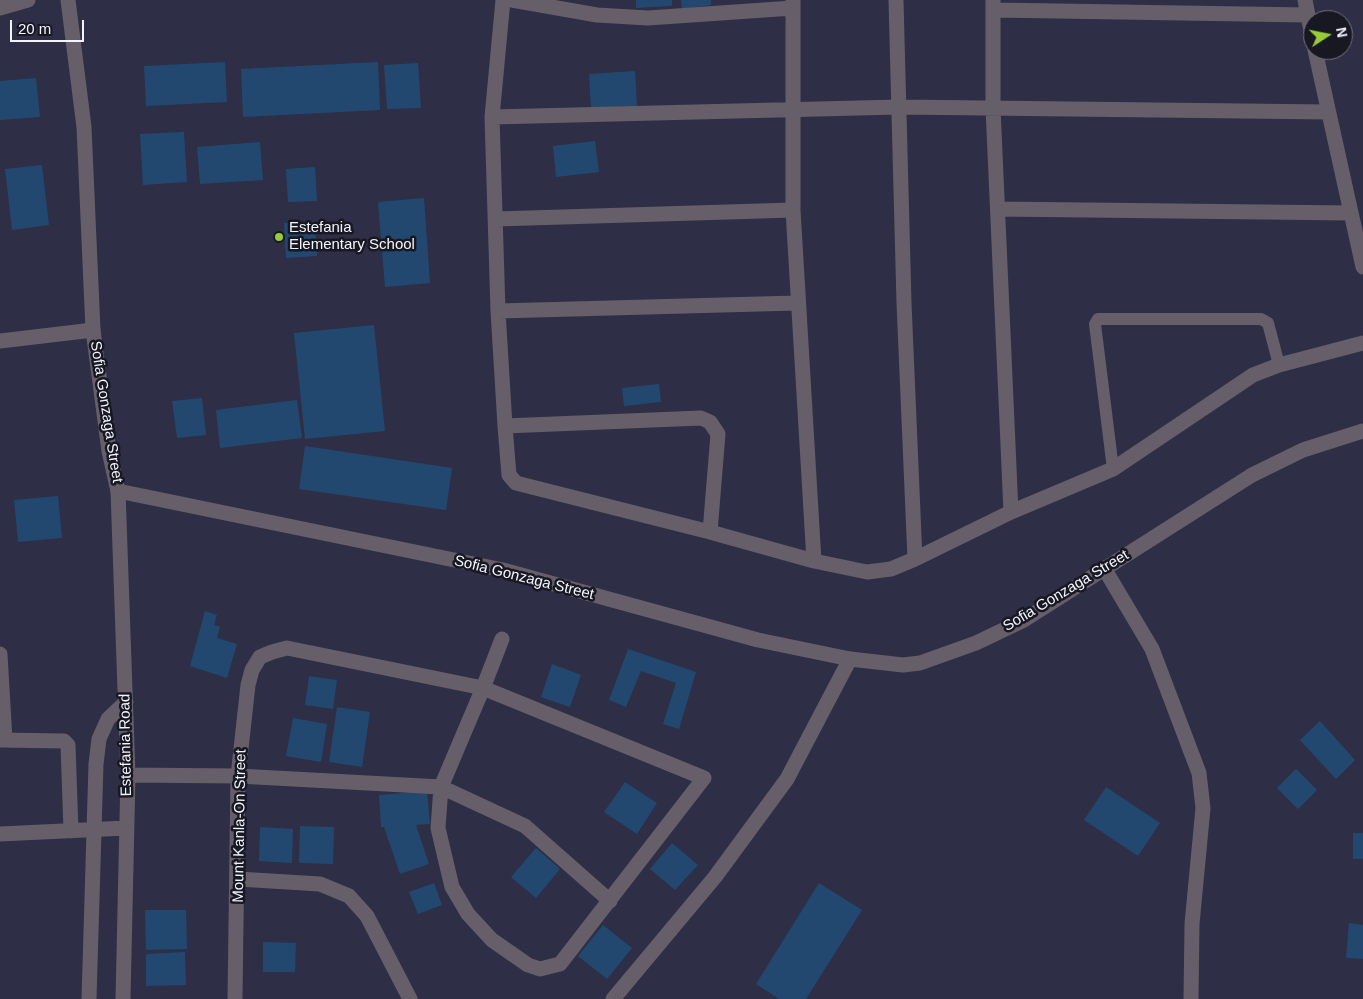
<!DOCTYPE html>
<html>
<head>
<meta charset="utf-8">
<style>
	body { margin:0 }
	#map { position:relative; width:1363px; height:999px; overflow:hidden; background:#2e2e46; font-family:Helvetica,sans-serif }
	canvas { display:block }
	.north { position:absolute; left:1303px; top:10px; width:50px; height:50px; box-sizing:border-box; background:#171822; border:1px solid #6f707a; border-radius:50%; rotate:79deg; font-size:14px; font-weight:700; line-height:20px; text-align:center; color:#f3f3fd }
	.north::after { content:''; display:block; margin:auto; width:18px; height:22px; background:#97cc38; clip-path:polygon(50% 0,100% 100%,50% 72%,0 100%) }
	.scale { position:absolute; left:10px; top:20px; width:74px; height:22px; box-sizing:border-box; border:2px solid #f3f3fd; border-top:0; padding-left:6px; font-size:15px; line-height:18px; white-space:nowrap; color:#f3f3fd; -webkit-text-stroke:4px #171822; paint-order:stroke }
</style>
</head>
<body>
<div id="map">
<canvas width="1363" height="999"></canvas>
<div class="north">N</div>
<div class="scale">20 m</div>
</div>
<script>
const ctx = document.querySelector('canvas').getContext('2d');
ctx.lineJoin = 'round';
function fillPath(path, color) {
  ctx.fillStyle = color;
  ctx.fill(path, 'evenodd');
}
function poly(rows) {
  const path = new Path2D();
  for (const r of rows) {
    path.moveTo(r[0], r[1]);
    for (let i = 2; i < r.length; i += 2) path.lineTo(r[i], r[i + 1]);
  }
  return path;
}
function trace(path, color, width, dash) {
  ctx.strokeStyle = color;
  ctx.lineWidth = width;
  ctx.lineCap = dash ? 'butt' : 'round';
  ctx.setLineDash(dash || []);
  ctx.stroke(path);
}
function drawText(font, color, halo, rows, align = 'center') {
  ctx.font = font + ' Helvetica,sans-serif';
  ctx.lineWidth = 5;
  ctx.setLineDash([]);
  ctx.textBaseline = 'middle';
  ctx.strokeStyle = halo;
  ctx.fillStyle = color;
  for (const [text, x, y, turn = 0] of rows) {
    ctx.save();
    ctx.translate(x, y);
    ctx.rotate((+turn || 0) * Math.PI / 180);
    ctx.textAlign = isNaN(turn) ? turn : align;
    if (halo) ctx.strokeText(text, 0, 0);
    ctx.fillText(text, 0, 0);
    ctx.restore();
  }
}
const building = poly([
	[636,0,672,0,672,6,636,8],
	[681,0,711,0,711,5,682,9],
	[225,62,227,102,146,106,144,66],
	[378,62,380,110,243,117,241,69],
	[418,63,421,108,387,109,384,65],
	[635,71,637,106,591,108,589,74],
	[36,78,40,117,0,120,0,81],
	[184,132,187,182,143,185,140,134],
	[595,141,599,172,556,177,553,146],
	[260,142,263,180,200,184,197,147],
	[42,165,49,225,12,230,5,169],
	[315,167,317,201,288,202,286,169],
	[424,198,430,283,385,287,378,202],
	[315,221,317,256,286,258,284,223],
	[374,325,385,431,305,439,294,333],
	[659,384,661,402,624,406,622,388],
	[202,398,206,435,177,438,172,401],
	[297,400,302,438,220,448,216,410],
	[305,446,452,468,446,510,299,489],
	[58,496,62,538,18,542,14,500],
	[205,611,217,615,214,625,220,627,217,638,237,644,227,678,190,666],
	[628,649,696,672,679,729,663,724,676,683,641,671,626,707,609,700],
	[552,664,581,675,570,707,541,697],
	[309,676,337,680,333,709,305,705],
	[337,707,370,712,362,767,329,762],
	[293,718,327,724,321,762,286,756],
	[1320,721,1355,760,1336,779,1300,740],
	[1296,769,1317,790,1298,809,1277,788],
	[625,782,657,803,637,834,604,812],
	[1106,787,1160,823,1138,856,1084,820],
	[427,791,430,824,416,825,429,864,400,874,384,827,381,827,379,795],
	[300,826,334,827,333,864,299,863],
	[260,827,293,829,292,863,259,861],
	[1353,833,1363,833,1363,859,1353,859],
	[672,843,698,865,675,890,650,869],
	[536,848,560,869,536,898,511,877],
	[434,883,442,905,418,914,409,892],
	[819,883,862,910,806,999,779,999,756,984],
	[145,910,186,910,187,949,146,950],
	[1349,923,1363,925,1363,959,1346,958],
	[603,925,632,948,607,979,578,956],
	[263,942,296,943,295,972,263,972],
	[185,952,186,985,146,986,146,954]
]);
const service = poly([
	[1113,469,1095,324,1098,319,1261,319,1268,323,1279,365]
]);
const minor = poly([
	[503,0,492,117,498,311,505,426,509,475,516,483,710,532,814,561,867,572,891,569,915,559,1011,512,1113,469,1253,375,1279,365,1363,343],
	[512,0,597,15,648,18,793,8],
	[793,0,793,210,814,561],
	[896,0,904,303,915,559],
	[993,0,993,108,1011,512],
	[1305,0,1313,41],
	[0,8,28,0],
	[994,10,1307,15],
	[1315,50,1363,267],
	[492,117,899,107,1328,112],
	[998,209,1351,213],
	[496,219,793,210],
	[498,311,797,303],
	[0,341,93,330],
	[505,426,701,418,710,422,718,434,710,532],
	[118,491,128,775,123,999],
	[1104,568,1152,649,1199,773,1203,808,1192,924,1191,999],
	[0,654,5,740],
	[0,740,64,741,68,745,71,831],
	[128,775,238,776,441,787,525,826,610,901],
	[0,834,126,828],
	[238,879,320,884,349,896,367,916,410,999],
	[89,999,96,764,99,739,108,719,126,702],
	[235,999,238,776,248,685,252,670,260,657,272,652,287,648,483,688,704,778,560,964,540,969,528,965,492,940,468,914,452,887,438,828,441,787,483,688,502,639],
	[613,999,715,877,787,779,850,659]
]);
const tertiary = poly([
	[68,0,84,127,93,330,109,451,118,491,503,570,758,640,850,659,903,665,920,663,976,643,1024,620,1252,475,1303,450,1363,431]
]);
const markers = [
	[279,237,5,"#97cc38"]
];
const poiNames = [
	["Estefania",289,228],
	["Elementary School",289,245]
];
const streetNames = [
	["Sofia Gonzaga Street",106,412,81],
	["Sofia Gonzaga Street",524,578,14],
	["Sofia Gonzaga Street",1066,591,-31],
	["Estefania Road",126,745,-91],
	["Mount Kanla-On Street",240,826,-89]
];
fillPath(building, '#234870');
trace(service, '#665f69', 12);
trace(minor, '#665f69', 15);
trace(tertiary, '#665f69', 15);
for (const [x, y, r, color] of markers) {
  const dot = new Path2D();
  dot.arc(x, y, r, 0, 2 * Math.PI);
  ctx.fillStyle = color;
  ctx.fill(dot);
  trace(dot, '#171822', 2);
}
drawText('15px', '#f3f3fd', '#171822', poiNames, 'left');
drawText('15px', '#f3f3fd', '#171822', streetNames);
</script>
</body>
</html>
